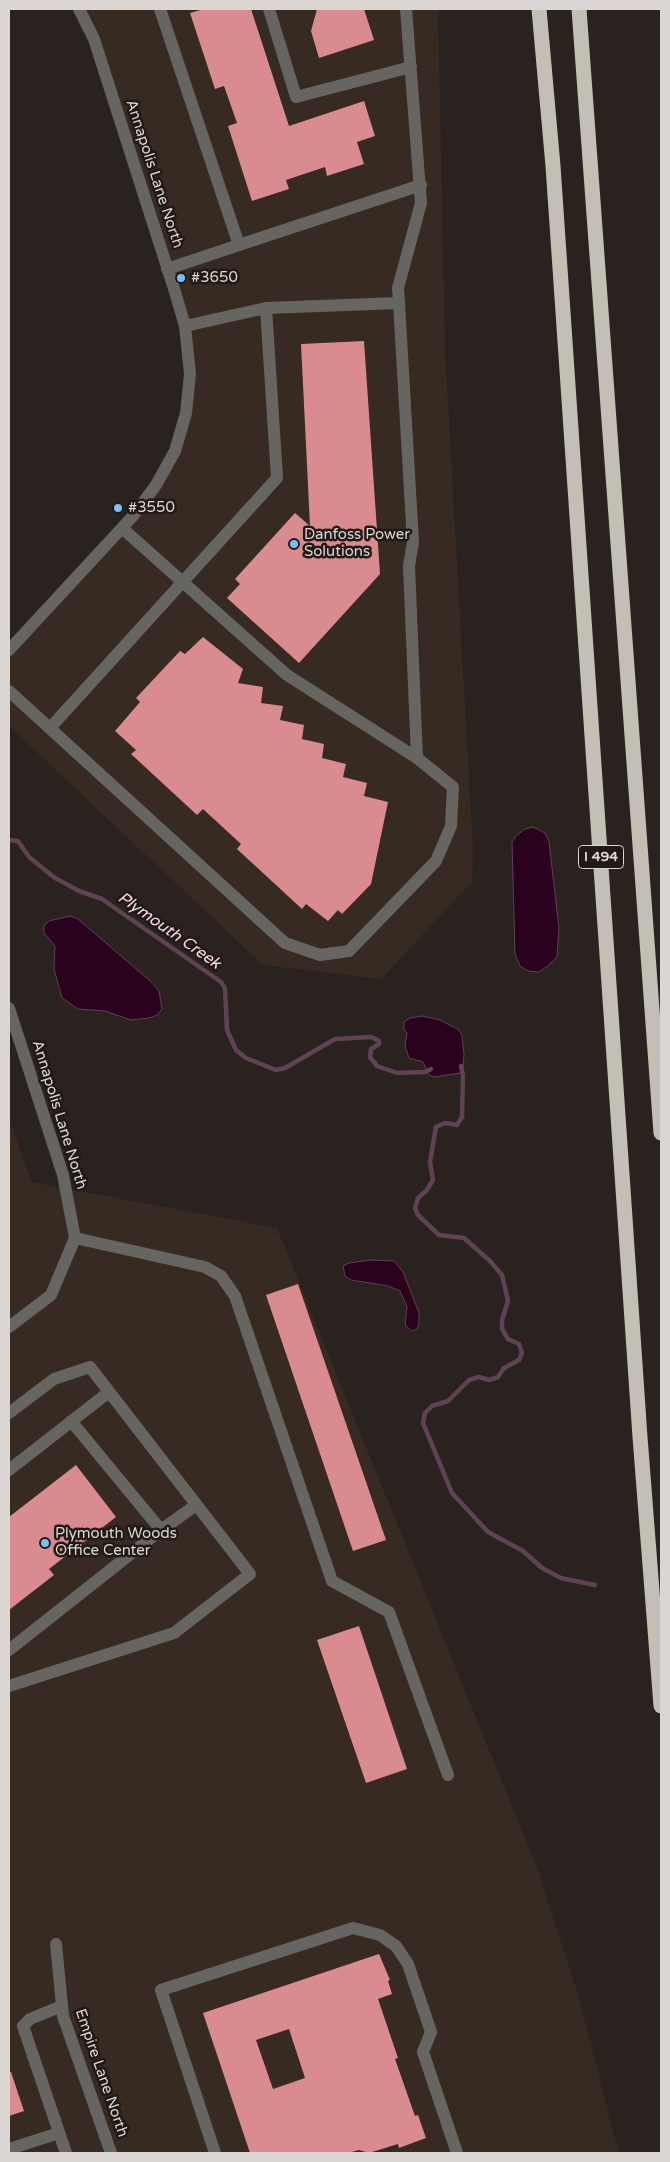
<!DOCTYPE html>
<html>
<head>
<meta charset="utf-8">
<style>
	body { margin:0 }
	#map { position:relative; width:670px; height:2162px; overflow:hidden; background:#2a221e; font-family:"Varela Round",sans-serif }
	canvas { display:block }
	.frame { position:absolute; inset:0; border:10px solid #dbd6d3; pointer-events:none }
</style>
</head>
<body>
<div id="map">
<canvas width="670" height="2162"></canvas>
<div class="frame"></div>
</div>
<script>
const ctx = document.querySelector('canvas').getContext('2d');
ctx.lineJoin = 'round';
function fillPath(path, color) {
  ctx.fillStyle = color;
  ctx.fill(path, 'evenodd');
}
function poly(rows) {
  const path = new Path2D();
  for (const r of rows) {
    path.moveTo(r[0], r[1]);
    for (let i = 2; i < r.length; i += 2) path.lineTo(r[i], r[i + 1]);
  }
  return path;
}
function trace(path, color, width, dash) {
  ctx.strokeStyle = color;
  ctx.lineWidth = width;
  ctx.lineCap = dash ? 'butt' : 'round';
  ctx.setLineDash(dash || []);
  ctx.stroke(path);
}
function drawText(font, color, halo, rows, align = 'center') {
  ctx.font = font + ' "Varela Round",sans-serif';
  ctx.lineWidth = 5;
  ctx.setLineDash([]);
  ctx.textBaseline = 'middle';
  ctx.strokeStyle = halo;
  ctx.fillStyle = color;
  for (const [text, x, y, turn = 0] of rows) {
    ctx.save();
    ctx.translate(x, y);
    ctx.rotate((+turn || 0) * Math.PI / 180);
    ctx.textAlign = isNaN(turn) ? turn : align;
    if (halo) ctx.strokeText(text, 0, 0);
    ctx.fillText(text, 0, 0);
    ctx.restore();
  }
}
const built = poly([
	[79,9,438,9,445,350,473,850,472,882,381,979,263,965,9,726,9,653,122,528,175,451,186,413,185,326],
	[9,1117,31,1182,277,1228,537,1868,577,1991,619,2153,9,2153]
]);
const water = poly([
	[533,827,545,833,549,842,559,928,557,957,549,965,539,972,528,971,520,966,515,954,512,842,516,836,525,829,533,827],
	[70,916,78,919,149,980,159,991,162,1009,157,1015,149,1018,131,1020,105,1011,78,1009,62,998,54,969,55,946,44,933,44,926,49,921,70,916],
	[422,1016,440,1020,459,1030,462,1036,464,1054,463,1069,460,1073,434,1077,429,1075,423,1062,409,1058,405,1046,407,1033,404,1029,404,1022,410,1018,422,1016],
	[370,1260,394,1261,403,1272,419,1313,419,1324,417,1329,412,1331,405,1325,407,1307,400,1291,388,1286,351,1280,345,1276,343,1266,349,1263,370,1260]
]);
const stream = poly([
	[9,840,18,841,29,857,55,878,79,891,102,899,221,982,225,988,227,1030,236,1050,246,1058,276,1070,285,1068,335,1039,371,1037,379,1041,379,1044,371,1049,370,1057,377,1066,397,1073,425,1072,431,1069],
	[461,1066,463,1075,462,1117,457,1125,445,1123,436,1127,430,1162,433,1180,427,1190,418,1198,415,1208,418,1215,439,1235,464,1238,490,1261,502,1275,508,1301,502,1320,502,1329,508,1339,519,1344,522,1353,519,1360,504,1368,498,1377,489,1380,479,1377,469,1380,448,1401,432,1406,425,1413,423,1423,452,1493,488,1532,523,1551,542,1568,561,1578,595,1585]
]);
const building = poly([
	[204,9,251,9,289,126,364,101,375,136,357,142,364,164,327,176,325,167,286,180,289,189,252,201,228,126,237,123,224,86,215,89,190,13],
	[317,9,364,9,374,40,319,58,311,31],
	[364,341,380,574,299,663,227,598,240,584,235,579,295,513,310,526,301,344],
	[203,637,243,669,238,683,263,687,261,703,283,706,280,720,304,725,302,739,324,744,322,758,346,764,343,777,367,783,364,796,388,802,371,884,342,914,338,910,328,921,306,904,302,909,237,849,241,844,203,809,197,815,131,754,136,750,115,731,140,702,136,698,180,651,185,654],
	[298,1284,386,1540,353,1551,266,1295],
	[76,1465,116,1517,49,1569,54,1575,9,1610,9,1517],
	[359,1626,407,1769,366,1783,317,1640],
	[379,1954,390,1980,388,1981,392,1994,378,1999,398,2058,395,2059,415,2116,418,2115,426,2138,399,2148,398,2144,369,2153,359,2150,348,2153,250,2153,203,2013],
	[289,2029,305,2078,273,2089,256,2040],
	[9,2072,11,2072,24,2111,9,2116]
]);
const minor = poly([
	[160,9,239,245,421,185],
	[269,9,296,97,411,67],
	[167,269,239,245],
	[185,326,266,308,399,303,398,288,421,203,406,9],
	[122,528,287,675,417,758],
	[9,650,133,516,156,485,175,451,186,413,190,374,185,326,175,292,94,39,79,9],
	[9,691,285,943,320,955,349,951,436,861,451,826,453,787,417,758,409,566,413,542,399,303],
	[50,728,277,478,266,308],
	[9,1008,63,1175,75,1238,51,1295,9,1327],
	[75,1238,205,1267,221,1276,235,1296,332,1581,389,1612,448,1775],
	[9,1413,54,1379,90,1367,250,1574,174,1633,9,1686],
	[71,1421,161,1530,196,1505],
	[9,1470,109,1392],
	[9,1650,161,1530],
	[56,1944,63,2016,111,2153],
	[62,2006,30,2019,23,2026,66,2153],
	[9,2149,59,2133],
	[215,2153,161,1990,353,1928,380,1935,396,1946,408,1964,431,2032,423,2052,457,2153]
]);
const highway = poly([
	[539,9,553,166,640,1437,661,1706],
	[579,9,661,1133]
]);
const markers = [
	[181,278,5,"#75c0f6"],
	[118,508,5,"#75c0f6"],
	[294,544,5,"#75c0f6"],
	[45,1543,5,"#75c0f6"]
];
const shields = [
	[601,857,45]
];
const shieldNames = [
	["I 494",601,857]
];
const streetNames = [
	["Annapolis Lane North",154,174,72],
	["Annapolis Lane North",59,1115,73],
	["Empire Lane North",101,2073,71]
];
const poiNames = [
	["#3650",191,278],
	["#3550",128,508],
	["Danfoss Power",304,535],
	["Solutions",304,552],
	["Plymouth Woods",55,1534],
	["Office Center",55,1551]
];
const waterNames = [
	["Plymouth Creek",169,931,35]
];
fillPath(built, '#372a23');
fillPath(water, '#2a021e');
trace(water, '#5f4254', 1);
trace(stream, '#5f4254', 4.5);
fillPath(building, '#da8b8f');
trace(minor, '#676561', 12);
trace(highway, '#c4bfb5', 15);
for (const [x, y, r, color] of markers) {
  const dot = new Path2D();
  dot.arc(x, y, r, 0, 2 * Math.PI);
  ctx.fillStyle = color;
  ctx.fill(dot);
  trace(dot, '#211915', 2);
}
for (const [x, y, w] of shields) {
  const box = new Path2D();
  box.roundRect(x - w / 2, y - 11.5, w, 23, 4);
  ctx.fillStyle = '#211915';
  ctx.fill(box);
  trace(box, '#dbd6d3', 1);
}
drawText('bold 14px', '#dbd6d3', null, shieldNames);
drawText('15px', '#dbd6d3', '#211915', streetNames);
drawText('15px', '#dbd6d3', '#211915', poiNames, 'left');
drawText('italic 16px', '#fcd7ed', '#211915', waterNames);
</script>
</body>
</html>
